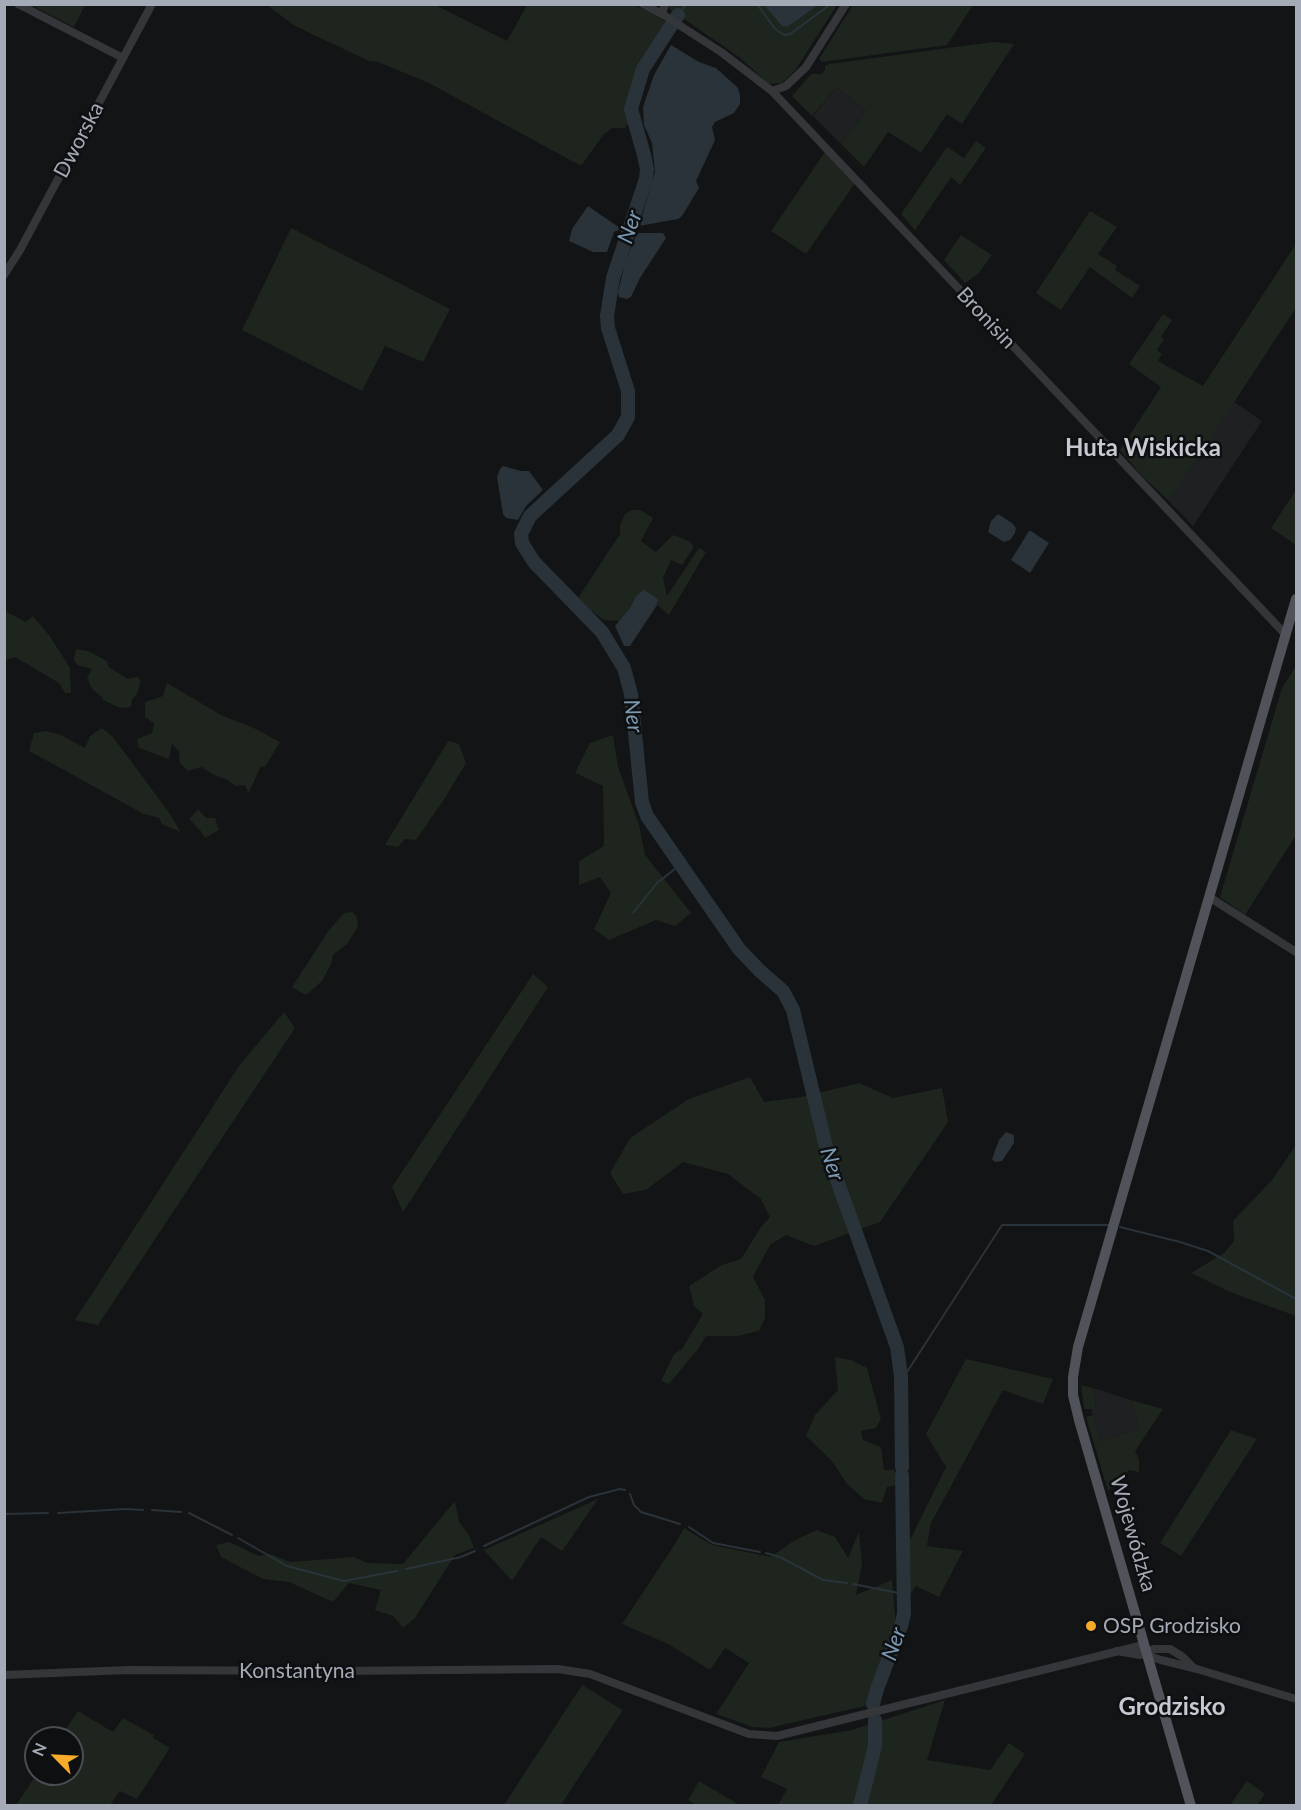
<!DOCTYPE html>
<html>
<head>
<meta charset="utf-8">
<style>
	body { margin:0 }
	#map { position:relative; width:1301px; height:1810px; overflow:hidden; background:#131415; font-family:Lato,sans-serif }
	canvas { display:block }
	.frame { position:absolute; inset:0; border:6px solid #a5abb6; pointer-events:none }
	.north { position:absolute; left:24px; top:1726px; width:60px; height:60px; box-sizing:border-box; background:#0e0f10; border:2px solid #4a4d52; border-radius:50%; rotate:294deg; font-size:16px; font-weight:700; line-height:24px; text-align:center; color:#a5abb6 }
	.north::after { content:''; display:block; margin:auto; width:21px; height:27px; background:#f8ab29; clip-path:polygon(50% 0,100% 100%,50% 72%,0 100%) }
</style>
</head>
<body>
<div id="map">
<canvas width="1301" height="1810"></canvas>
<div class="frame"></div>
<div class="north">N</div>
</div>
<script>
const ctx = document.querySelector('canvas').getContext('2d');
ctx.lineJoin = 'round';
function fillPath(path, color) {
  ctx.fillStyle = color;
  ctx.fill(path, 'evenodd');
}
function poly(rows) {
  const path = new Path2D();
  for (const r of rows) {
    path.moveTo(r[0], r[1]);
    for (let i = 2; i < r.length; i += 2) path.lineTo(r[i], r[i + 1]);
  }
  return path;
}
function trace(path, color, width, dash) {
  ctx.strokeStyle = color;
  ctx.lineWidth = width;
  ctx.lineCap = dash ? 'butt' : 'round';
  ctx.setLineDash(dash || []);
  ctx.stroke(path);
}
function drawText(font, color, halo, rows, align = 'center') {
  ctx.font = font + ' Lato,sans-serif';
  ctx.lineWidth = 5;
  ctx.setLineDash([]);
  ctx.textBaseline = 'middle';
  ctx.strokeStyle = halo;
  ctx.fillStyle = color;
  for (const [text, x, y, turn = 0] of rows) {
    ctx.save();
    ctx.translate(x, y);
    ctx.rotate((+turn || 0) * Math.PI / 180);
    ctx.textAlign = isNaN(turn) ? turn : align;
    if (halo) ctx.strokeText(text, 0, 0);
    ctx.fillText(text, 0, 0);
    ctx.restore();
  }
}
const built = poly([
	[837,87,866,111,841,144,813,116],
	[1234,402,1262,421,1193,526,1169,501],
	[1093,1388,1131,1400,1139,1429,1100,1441,1091,1409,1096,1408]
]);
const green = poly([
	[669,4,837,5,796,69,782,83,769,84,739,57,668,8],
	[31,5,85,5,74,27],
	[267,5,435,5,507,41,527,5,633,5,654,13,669,25,640,69,629,123,625,128,612,128,604,134,581,166,429,83,378,62,369,61,295,26],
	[853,5,853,4,973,5,947,45,822,62,819,59],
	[993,42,1014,44,962,124,947,114,921,153,888,132,864,167,841,144,866,111,837,87,812,116,792,96,811,74,822,74,825,70,825,66,829,64],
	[976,141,986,148,960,185,951,177,915,230,901,214,947,147,964,158],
	[825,152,855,183,806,254,771,231],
	[1090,211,1117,227,1098,254,1117,266,1115,270,1140,286,1132,298,1090,267,1061,310,1036,293],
	[291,228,450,309,423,362,385,346,362,391,242,330],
	[961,235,992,255,979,273,965,283,944,260],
	[1296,244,1296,308,1169,501,1142,476,1120,450,1161,387,1129,364,1163,314,1172,320,1161,337,1164,339,1157,350,1162,354,1158,361,1203,386],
	[1296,490,1296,545,1271,528],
	[632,510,640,510,653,518,641,541,656,552,673,535,689,541,694,547,682,565,671,560,663,578,667,596,699,548,706,552,669,615,657,605,658,602,636,596,630,608,620,621,604,620,590,610,578,598,620,534,620,525,625,514],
	[5,611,26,622,33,616,49,635,70,668,71,693,65,693,59,683,15,657,5,660],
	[76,649,88,651,107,661,109,667,128,679,137,677,141,680,137,694,132,699,131,707,120,708,103,700,102,697,92,689,87,678,92,669,77,665,74,659],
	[1296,666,1296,835,1245,915,1220,897,1282,688],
	[167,683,221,715,256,729,280,742,265,767,261,766,249,792,248,792,245,785,235,786,226,779,214,775,201,767,188,771,180,763,179,751,172,744,169,759,139,748,137,739,152,733,154,723,145,717,145,702,163,696],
	[102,728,113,737,168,811,180,831,180,832,162,824,159,818,144,814,29,751,34,733,46,731,61,735,85,748,90,736],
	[613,735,618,767,639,825,645,855,691,913,675,926,656,920,609,940,594,929,611,893,600,877,579,885,579,861,604,846,603,786,575,773,590,743],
	[448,741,459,744,466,763,445,798,416,840,405,839,398,847,385,845],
	[198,809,206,818,215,818,219,830,205,838,200,830,189,819],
	[352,912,357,917,358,927,347,944,333,955,331,964,322,981,306,995,292,987,329,930,344,913],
	[533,974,548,987,403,1212,392,1187],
	[284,1012,295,1028,98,1325,75,1320,239,1066],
	[750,1077,764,1102,801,1097,859,1083,893,1098,942,1088,948,1122,880,1222,814,1246,786,1235,770,1245,753,1277,765,1300,765,1318,759,1331,738,1336,706,1336,698,1349,669,1384,661,1381,674,1354,682,1349,703,1314,694,1306,689,1286,722,1265,741,1259,761,1227,770,1217,761,1199,728,1174,683,1162,646,1190,623,1194,610,1173,630,1138,689,1099],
	[1296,1145,1296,1316,1230,1292,1191,1273,1224,1253,1234,1241,1233,1221,1272,1180],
	[835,1357,851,1360,867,1368,881,1419,876,1428,861,1431,863,1440,881,1447,884,1470,894,1470,899,1479,898,1485,887,1487,882,1503,864,1499,847,1484,832,1461,806,1436,815,1415,838,1390],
	[966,1359,1053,1379,1043,1404,1003,1390,931,1523,927,1546,963,1551,939,1597,916,1586,906,1602,908,1544,946,1467,926,1434],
	[1081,1385,1093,1388,1096,1409,1084,1409],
	[1131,1400,1163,1409,1135,1451,1139,1459,1139,1472,1129,1470,1108,1491,1086,1417,1093,1415,1100,1441,1139,1429],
	[1231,1430,1257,1439,1181,1556,1160,1543],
	[598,1499,562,1551,541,1537,512,1581,484,1550],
	[455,1501,459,1522,468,1533,474,1548,455,1555,415,1618,403,1628,393,1616,375,1610,381,1590,349,1583,333,1602,289,1582,263,1579,221,1557,216,1545,229,1542,259,1556,270,1554,290,1562,354,1557,367,1563,403,1564],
	[684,1528,712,1545,771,1557,795,1540,817,1530,835,1537,848,1558,859,1532,862,1564,856,1595,892,1580,896,1626,869,1705,769,1728,753,1727,716,1714,749,1663,725,1648,710,1670,668,1644,622,1624,673,1547],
	[582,1685,623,1710,561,1805,504,1805],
	[945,1700,927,1760,990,1770,1009,1743,1025,1754,991,1805,778,1805,787,1789,761,1777,779,1742,852,1730],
	[78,1711,113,1732,123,1718,154,1735,153,1738,170,1748,137,1799,120,1791,110,1805,16,1805,37,1774,72,1774,72,1738,60,1738],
	[699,1781,740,1805,696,1805,688,1800],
	[1247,1781,1265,1794,1257,1805,1230,1805]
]);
const water = poly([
	[764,5,818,5,787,27,782,26],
	[671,45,699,62,716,68,738,88,740,95,740,104,734,113,715,122,712,127,715,140,696,181,699,188,682,216,678,219,639,226,655,172,652,143,644,125,643,107,654,75],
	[588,206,617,226,623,228,614,232,607,252,593,252,569,241,572,229],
	[639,233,663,233,666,238,640,278,631,297,627,299,619,297,618,292,625,263,636,235],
	[503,466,521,471,529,471,543,490,526,506,518,520,506,518,503,514,497,477,500,469],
	[998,514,1012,523,1016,528,1015,533,1010,540,1004,542,988,532,991,521],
	[1029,531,1031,531,1049,543,1030,573,1011,560],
	[644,590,658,599,657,605,630,646,624,646,615,626,630,608,636,596],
	[1006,1132,1014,1135,1014,1143,1002,1161,995,1162,992,1159,999,1140]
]);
const stream = poly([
	[757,4,775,29,784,35,790,34,831,4],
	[678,15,687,4],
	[633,913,657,883,680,865],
	[1120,1227,1180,1242,1208,1251,1296,1299],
	[901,1376,907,1372,1002,1225,1108,1225],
	[630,1494,634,1505,641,1512,680,1524],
	[152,1510,181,1512],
	[58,1513,126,1509,143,1510],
	[189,1513,232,1535],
	[4,1514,48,1513],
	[689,1527,713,1543,760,1552],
	[238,1538,287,1566,344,1581,397,1571],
	[484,1546,589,1497,620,1489,625,1490],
	[766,1553,780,1557,823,1580,847,1583],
	[406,1569,461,1557,475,1551],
	[853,1584,904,1594]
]);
const river = poly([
	[678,15,643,69,631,109,644,155,647,169,646,179,613,278,607,316,608,328,628,391,628,417,618,435,530,516,521,534,522,543,534,562,602,632,624,668,631,694,642,802,647,816,739,949,760,971,783,991,793,1010,828,1155,897,1347,901,1376,902,1467],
	[873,1704,877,1689,901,1626,904,1614,902,1475],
	[860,1806,875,1746,875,1720]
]);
const minor = poly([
	[18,4,123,58],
	[643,4,662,14,721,52,772,91,1286,635],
	[662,14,665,4],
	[772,91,786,86,806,67,846,4],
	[4,275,20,250,152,4],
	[1209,897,1296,952],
	[1117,1651,1140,1655,1154,1649,1170,1649,1183,1657,1193,1667],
	[4,1675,128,1670,334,1671,558,1669,590,1674,749,1734,777,1736,1139,1646,1152,1657,1161,1660,1197,1669,1296,1699]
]);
const major = poly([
	[1191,1806,1079,1420,1073,1395,1073,1377,1078,1347,1296,599]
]);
const markers = [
	[1091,1626,6,"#f8ab29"]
];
const streetNames = [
	["Dworska",79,140,-62],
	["Bronisin",986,318,47],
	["Wojewódzka",1133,1534,74],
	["Konstantyna",297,1671]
];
const poiNames = [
	["OSP Grodzisko",1103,1626]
];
const waterNames = [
	["Ner",630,227,-71],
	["Ner",633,716,82],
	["Ner",832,1164,72],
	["Ner",894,1644,-71]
];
const quarterNames = [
	["Huta Wiskicka",1143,448],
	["Grodzisko",1172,1707]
];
fillPath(built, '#1f2022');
fillPath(green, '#1d251e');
fillPath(water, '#293339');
trace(stream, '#293339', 2);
trace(river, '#293339', 14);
trace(minor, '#34363a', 8);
trace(major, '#50535a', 10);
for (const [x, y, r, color] of markers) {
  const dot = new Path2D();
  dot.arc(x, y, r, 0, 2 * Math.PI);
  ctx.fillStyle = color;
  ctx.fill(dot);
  trace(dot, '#0e0f10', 2);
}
drawText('21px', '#a5abb6', '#0e0f10', streetNames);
drawText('21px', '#a5abb6', '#0e0f10', poiNames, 'left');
drawText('italic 22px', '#7a9ab3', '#0e0f10', waterNames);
drawText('bold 24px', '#c6c9d2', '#0e0f10', quarterNames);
</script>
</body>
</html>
